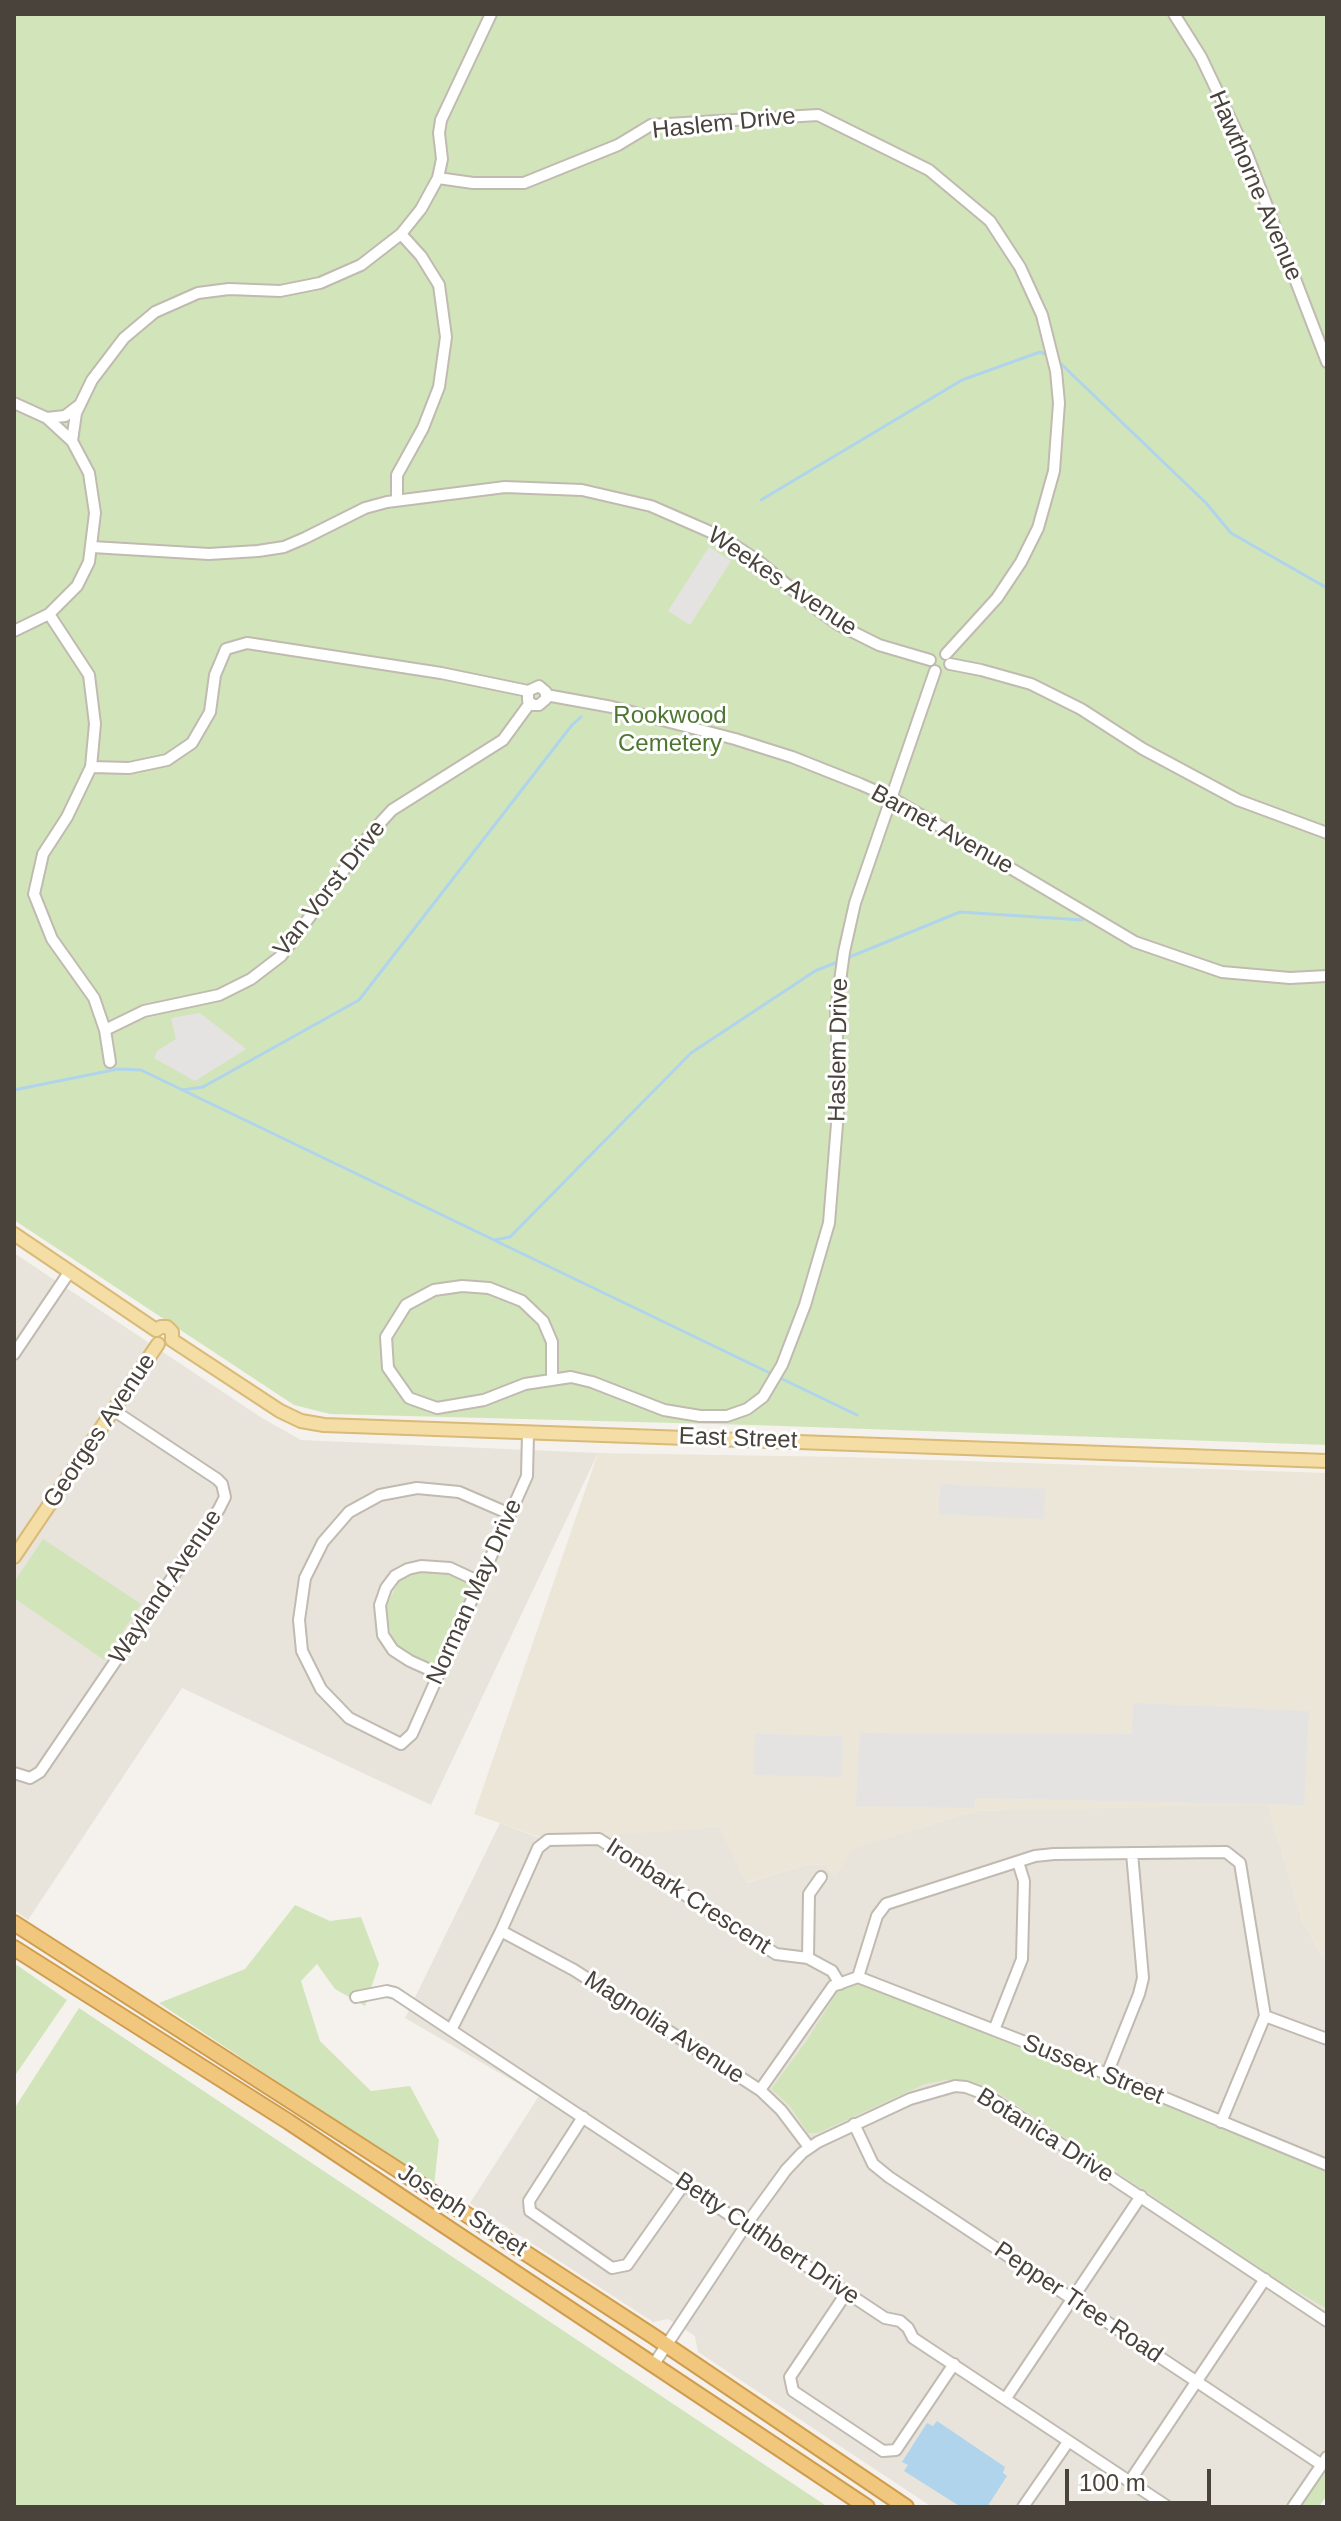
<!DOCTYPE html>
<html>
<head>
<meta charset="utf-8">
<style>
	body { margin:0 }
	#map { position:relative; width:1341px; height:2521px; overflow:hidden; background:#f5f2ed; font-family:Helvetica,sans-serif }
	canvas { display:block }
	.frame { position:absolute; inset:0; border:16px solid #49433b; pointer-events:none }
	.scale { position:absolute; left:1065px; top:2469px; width:146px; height:36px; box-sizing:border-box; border:4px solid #49433b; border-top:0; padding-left:10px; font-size:24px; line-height:28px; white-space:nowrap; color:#49433b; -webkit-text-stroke:6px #fff; paint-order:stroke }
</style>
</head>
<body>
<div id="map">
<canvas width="1341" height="2521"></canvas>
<div class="frame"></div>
<div class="scale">100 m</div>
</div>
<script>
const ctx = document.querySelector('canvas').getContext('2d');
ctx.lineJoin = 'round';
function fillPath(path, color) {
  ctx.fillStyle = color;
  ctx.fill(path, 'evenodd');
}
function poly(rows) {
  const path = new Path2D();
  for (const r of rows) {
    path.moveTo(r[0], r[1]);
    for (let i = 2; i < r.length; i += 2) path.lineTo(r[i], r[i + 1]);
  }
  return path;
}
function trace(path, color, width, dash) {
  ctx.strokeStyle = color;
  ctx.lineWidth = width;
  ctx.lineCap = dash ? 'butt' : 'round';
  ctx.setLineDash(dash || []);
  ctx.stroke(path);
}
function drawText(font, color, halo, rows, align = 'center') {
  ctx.font = font + ' Helvetica,sans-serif';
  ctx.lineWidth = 6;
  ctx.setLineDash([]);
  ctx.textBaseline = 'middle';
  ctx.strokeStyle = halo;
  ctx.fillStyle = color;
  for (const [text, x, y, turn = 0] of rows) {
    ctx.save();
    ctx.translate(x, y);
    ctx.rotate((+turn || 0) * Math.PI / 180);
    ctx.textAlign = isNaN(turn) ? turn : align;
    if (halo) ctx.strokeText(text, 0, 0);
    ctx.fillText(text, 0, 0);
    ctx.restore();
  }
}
const residential = poly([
	[14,1253,262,1418,301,1440,598,1453,431,1805,182,1688,28,1920,14,1910],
	[1165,1805,1268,1805,1302,1920,1327,1964,1327,2448,1287,2507,932,2507,698,2352,695,2336,668,2319,653,2322,470,2203,539,2096,405,2018,500,1823,540,1838,720,1827,747,1883,808,1864,824,1865,851,1849,975,1811]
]);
const education = poly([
	[598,1453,846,1457,1327,1473,1327,1964,1302,1920,1268,1805,975,1811,852,1849,835,1878,824,1865,808,1864,746,1883,719,1827,548,1840,474,1814]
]);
const green = poly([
	[14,14,1327,14,1327,1445,752,1425,330,1414,294,1405,14,1220],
	[43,1539,141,1604,104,1660,14,1598,14,1582],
	[426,1569,455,1575,473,1584,436,1667,401,1651,393,1642,385,1609,398,1583,413,1571],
	[295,1905,330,1921,361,1917,379,1964,365,2006,335,1989,317,1964,301,1981,320,2041,371,2091,410,2086,439,2140,434,2186,159,2003,245,1969],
	[14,1963,67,2000,14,2077],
	[859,1984,872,1987,1023,2049,1030,2049,1042,2054,1044,2058,1084,2075,1089,2073,1223,2130,1229,2129,1327,2173,1327,2309,1281,2282,991,2088,965,2080,946,2080,925,2084,818,2133,808,2133,789,2105,771,2089,805,2043,838,1991],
	[79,2008,828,2507,14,2507,14,2109],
	[1327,2464,1327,2495,1319,2507,1298,2507]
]);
const parking = poly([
	[709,547,731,561,690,625,668,611],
	[200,1013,246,1049,195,1081,154,1058,157,1051,176,1039,171,1018],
	[940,1484,1045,1489,1044,1519,939,1514],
	[1133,1703,1309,1711,1304,1805,975,1798,974,1808,856,1806,860,1733,1132,1734],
	[755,1734,843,1736,842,1777,754,1775]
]);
const water = poly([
	[937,2421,1005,2467,1003,2473,1007,2476,987,2507,961,2507,904,2471,908,2465,902,2462,927,2423,933,2426]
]);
const stream = poly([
	[1057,360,1206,503,1231,533,1327,588],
	[761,500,962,380,1040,352,1050,356],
	[847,958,960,912,1082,920],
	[14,1090,118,1069,141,1070,494,1240,510,1237,691,1053,815,971,840,961],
	[182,1090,203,1087,359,1000,572,725,581,717],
	[496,1241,857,1415]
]);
const minor = poly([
	[1174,14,1201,57,1247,154,1327,362],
	[438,178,473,183,524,183,618,145,651,125,818,115,929,170,990,221,1020,267,1042,315,1056,371,1059,403,1054,471,1038,528,1021,562,997,598,946,654],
	[14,403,47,418,72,441,89,473,95,513,89,562,77,586,49,614,14,631],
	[47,418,65,416,78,406],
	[72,441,76,413,92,380,124,338,155,312,198,293,229,289,280,291,320,283,361,265,401,234,421,209,438,178,442,159,439,133,441,120,491,14],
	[397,500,397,475,423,428,439,387,446,337,439,285,421,256,401,234],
	[92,547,209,554,258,551,284,547,305,538,365,508,387,502,505,487,582,490,651,506,722,537,757,560,814,607,839,625,879,645,930,660],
	[49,614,89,675,95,724,91,767,67,817,43,854,34,894,52,939,94,998,105,1030,110,1062],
	[950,664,981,670,1031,684,1081,709,1143,749,1238,800,1327,833],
	[546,695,612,707,735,739,792,757,860,784,892,798,1135,942,1222,972,1290,978,1327,976],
	[91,767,129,768,167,760,192,743,210,712,215,675,226,649,247,643,441,673,528,691,539,686,546,692,546,699,539,705,533,705,528,701,528,691],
	[105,1030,144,1011,219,995,251,979,281,956,371,833,392,810,503,740,530,703],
	[14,1354,70,1271],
	[552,1378,552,1342,543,1321,522,1301,489,1288,462,1286,434,1290,406,1305,386,1337,388,1368,409,1398,437,1408,484,1400,525,1384,571,1377,592,1382,664,1410,700,1416,727,1416,747,1409,763,1397,782,1365,805,1305,829,1223,839,1099,836,1010,844,952,855,903,935,671],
	[510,1514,459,1492,417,1488,380,1495,349,1512,323,1542,305,1578,299,1620,302,1651,321,1689,349,1718,401,1744,412,1734,510,1514,527,1476,528,1433],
	[439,1674,410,1661,393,1650,383,1635,380,1605,386,1588,395,1576,408,1569,421,1566,450,1568,480,1582],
	[14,1773,30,1778,40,1772,219,1509,225,1497,222,1484,217,1479,113,1410],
	[501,1931,574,1970,760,2090,781,2110,809,2147],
	[808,1958,809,1894,821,1877],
	[858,1977,877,1916,886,1904,1035,1856,1054,1854,1226,1852,1240,1863,1265,2016,1221,2122],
	[858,1977,1107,2074,1327,2165],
	[356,1997,387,1991,395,1993,885,2318,900,2321,908,2328,913,2338,1168,2507],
	[1265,2016,1327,2039],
	[451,2030,501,1931,538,1848,548,1840,599,1839,776,1954,808,1958,832,1971,840,1984],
	[994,2030,1022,1959,1024,1881,1018,1862],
	[1107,2074,1139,1994,1143,1978,1132,1853],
	[760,2090,833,1986,858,1977],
	[583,2117,529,2201,530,2211,612,2268,627,2265,684,2184],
	[854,2124,873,2164,889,2177,1322,2465],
	[847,2292,790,2377,793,2391,883,2451,896,2450,954,2364],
	[654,2364,746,2225,786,2170,802,2153,818,2142,910,2099,955,2086,966,2087,987,2095,1327,2321],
	[1006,2398,1141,2196],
	[1130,2481,1265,2279],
	[1023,2507,1068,2442],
	[1293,2507,1327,2457]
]);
const major = poly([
	[14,1234,156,1330],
	[156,1330,161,1327,167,1327,172,1332,172,1340],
	[172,1340,280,1411,301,1421,324,1425,1327,1461],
	[14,1557,158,1344]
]);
const highway = poly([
	[14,1923,389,2164,653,2336,906,2507],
	[14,1948,289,2122,867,2507]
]);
const streetNames = [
	["Haslem Drive",724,124,-6],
	["Hawthorne Avenue",1255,186,67],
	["Weekes Avenue",782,582,34],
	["Barnet Avenue",942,830,29],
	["Van Vorst Drive",330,889,-52],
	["Haslem Drive",839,1050,-89],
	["Georges Avenue",100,1431,-56],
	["East Street",738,1439,2],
	["Wayland Avenue",166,1587,-56],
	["Norman May Drive",475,1592,-66],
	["Ironbark Crescent",688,1897,33],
	["Magnolia Avenue",664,2028,33],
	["Sussex Street",1093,2070,22],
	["Botanica Drive",1045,2136,32],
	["Joseph Street",462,2211,33],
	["Betty Cuthbert Drive",767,2239,34],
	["Pepper Tree Road",1078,2303,34]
];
const parkNames = [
	["Rookwood",670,716],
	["Cemetery",670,744]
];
fillPath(residential, '#e8e4dc');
fillPath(education, '#ece6d9');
fillPath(green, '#d2e5ba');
fillPath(parking, '#e4e3e1');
fillPath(water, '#b0d4eb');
trace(stream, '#b0d4eb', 3);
trace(minor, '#c0bab0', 14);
trace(major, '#d9ba77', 16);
trace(highway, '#cf9c4d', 18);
trace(minor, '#fff', 10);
trace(major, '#f5dda6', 12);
trace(highway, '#f0c77d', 14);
drawText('24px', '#49433b', '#fff', streetNames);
drawText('24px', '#4e7633', '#fff', parkNames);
</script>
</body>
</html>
